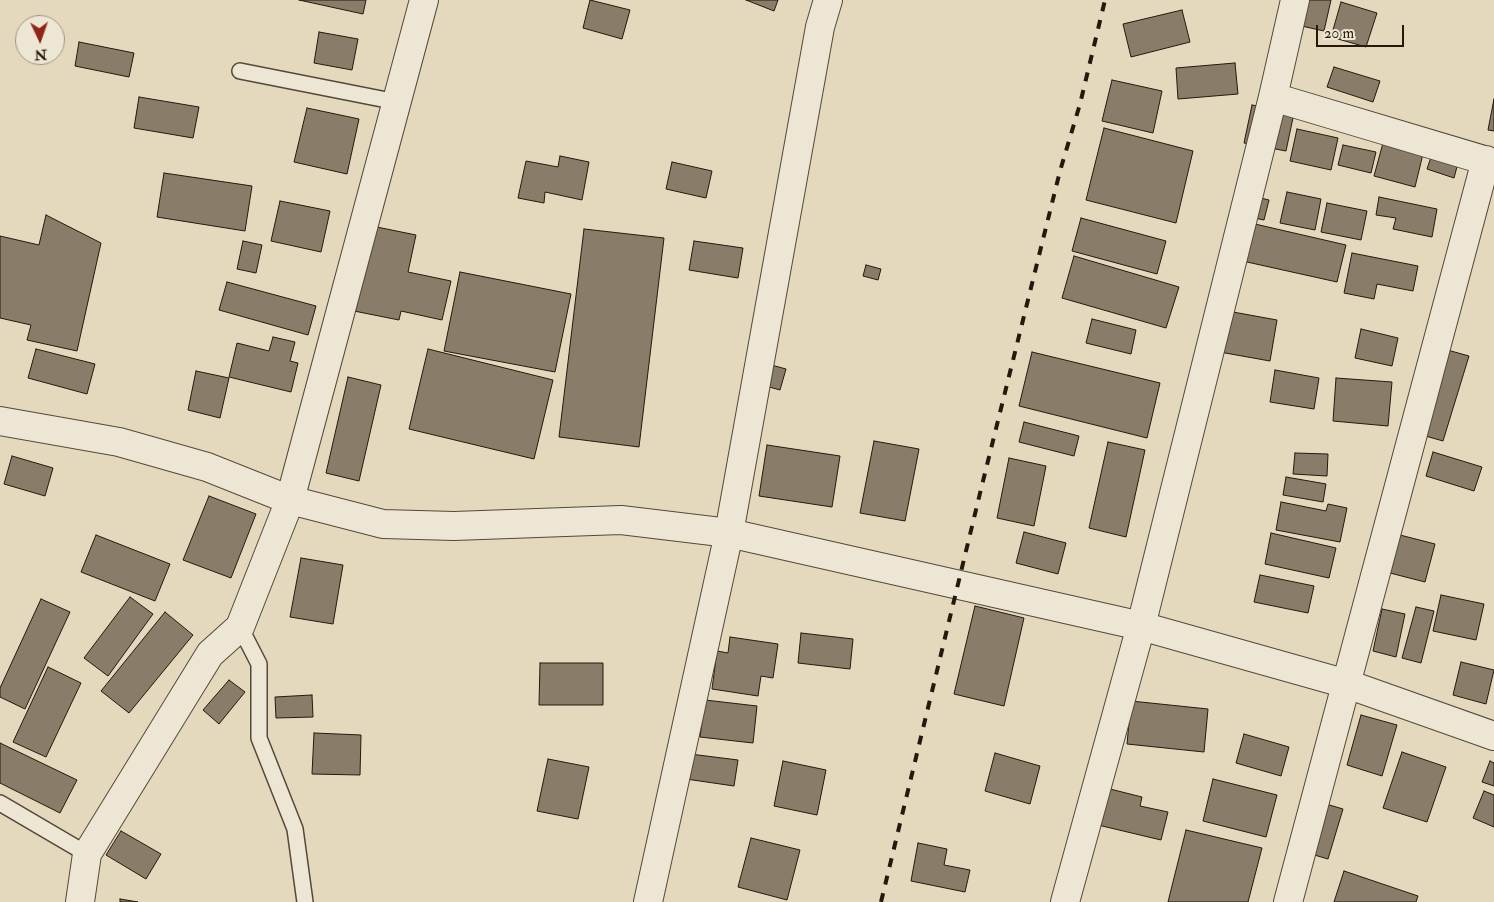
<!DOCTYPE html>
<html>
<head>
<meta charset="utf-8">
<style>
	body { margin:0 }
	#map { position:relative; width:1494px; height:902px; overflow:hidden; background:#e4d9bd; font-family:"IM FELL Double Pica",serif }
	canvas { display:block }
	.north { position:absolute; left:15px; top:15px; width:50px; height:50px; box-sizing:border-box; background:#ede6d4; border:1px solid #9d9484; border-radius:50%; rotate:177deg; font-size:14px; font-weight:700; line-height:20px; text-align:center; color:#26180d }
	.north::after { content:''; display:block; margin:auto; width:18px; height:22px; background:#8f2418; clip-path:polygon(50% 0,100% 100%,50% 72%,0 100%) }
	.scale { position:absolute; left:1316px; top:25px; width:88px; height:22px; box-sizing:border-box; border:2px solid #26180d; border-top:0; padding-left:6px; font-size:15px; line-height:18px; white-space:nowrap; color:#26180d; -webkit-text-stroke:4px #ede6d4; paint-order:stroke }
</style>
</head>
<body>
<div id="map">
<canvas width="1494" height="902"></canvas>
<div class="north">N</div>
<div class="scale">20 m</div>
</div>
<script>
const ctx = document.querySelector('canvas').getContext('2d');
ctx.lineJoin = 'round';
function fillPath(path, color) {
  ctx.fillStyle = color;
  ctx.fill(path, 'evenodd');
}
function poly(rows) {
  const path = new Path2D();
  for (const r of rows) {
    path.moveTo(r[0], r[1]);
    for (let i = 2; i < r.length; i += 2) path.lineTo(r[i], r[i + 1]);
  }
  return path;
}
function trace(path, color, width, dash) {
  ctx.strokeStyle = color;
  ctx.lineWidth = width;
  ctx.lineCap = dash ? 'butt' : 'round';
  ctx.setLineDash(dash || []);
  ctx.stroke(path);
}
const building = poly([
	[299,0,366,0,363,14,299,0],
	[590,0,630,10,622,39,583,28,590,0],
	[746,0,778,0,774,11,746,0],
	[1292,0,1331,0,1324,31,1288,23,1292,0],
	[1341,2,1377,13,1366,47,1331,37,1341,2],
	[1182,10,1190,42,1131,57,1123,24,1182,10],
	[319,32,358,39,352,70,314,63,319,32],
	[79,42,134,53,129,77,75,66,79,42],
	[1235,63,1238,94,1178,99,1176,68,1235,63],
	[1334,67,1380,81,1373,102,1327,87,1334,67],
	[1112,80,1162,91,1153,133,1102,121,1112,80],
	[139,97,199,107,193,138,134,128,139,97],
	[1494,99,1494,131,1488,130,1494,99],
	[1252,105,1294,113,1286,151,1244,143,1252,105],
	[307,108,359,119,347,174,294,162,307,108],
	[1104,128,1193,151,1176,223,1086,200,1104,128],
	[1297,129,1338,138,1331,170,1290,161,1297,129],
	[1383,143,1423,154,1415,187,1374,176,1383,143],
	[1343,145,1376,152,1371,173,1338,165,1343,145],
	[1432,154,1458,163,1454,178,1427,169,1432,154],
	[560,156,589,162,582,200,545,192,544,203,518,198,526,161,558,167,560,156],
	[672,162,712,171,706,198,666,189,672,162],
	[164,173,252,186,245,231,157,217,164,173],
	[1236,192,1269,200,1264,220,1231,213,1236,192],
	[1287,192,1321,199,1315,230,1280,223,1287,192],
	[1379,197,1437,209,1432,237,1393,229,1396,218,1376,215,1379,197],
	[280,201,330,211,321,252,271,241,280,201],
	[1327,203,1367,211,1361,240,1321,232,1327,203],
	[46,215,101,243,77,351,27,340,31,325,0,318,0,236,39,245,46,215],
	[1081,218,1166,241,1157,274,1072,251,1081,218],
	[1229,218,1346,245,1337,282,1220,256,1229,218],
	[367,225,416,235,408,272,451,281,442,320,401,311,399,320,349,310,367,225],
	[584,229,664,238,639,447,559,437,584,229],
	[243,241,262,245,256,273,237,269,243,241],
	[694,241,743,248,738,278,689,270,694,241],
	[1352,253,1418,266,1413,291,1377,284,1374,299,1344,293,1352,253],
	[1074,256,1179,287,1166,328,1062,298,1074,256],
	[866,265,881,269,878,280,863,276,866,265],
	[460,272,571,294,555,372,444,351,460,272],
	[227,282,316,306,308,335,219,310,227,282],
	[1222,310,1277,320,1270,361,1214,351,1222,310],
	[1092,319,1136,330,1131,354,1086,343,1092,319],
	[1361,329,1398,338,1392,366,1355,358,1361,329],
	[273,337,295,342,290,361,298,363,291,392,229,377,237,343,269,351,273,337],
	[1433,346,1469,356,1443,441,1408,431,1433,346],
	[36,349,95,364,87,394,28,378,36,349],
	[428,349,553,380,534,459,409,429,428,349],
	[1032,352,1160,383,1147,438,1019,406,1032,352],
	[757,361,786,369,780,390,751,382,757,361],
	[1275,370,1319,378,1314,409,1270,402,1275,370],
	[196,371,229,378,220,418,188,410,196,371],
	[348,377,381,385,359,481,326,473,348,377],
	[1336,378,1392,382,1388,426,1333,421,1336,378],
	[1024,422,1079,436,1074,456,1019,442,1024,422],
	[874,441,919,449,905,521,860,513,874,441],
	[1108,442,1145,450,1126,537,1089,528,1108,442],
	[767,445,840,456,832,507,759,496,767,445],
	[1433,452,1482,467,1474,491,1426,476,1433,452],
	[1295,453,1328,454,1327,476,1293,474,1295,453],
	[12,456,53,468,45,496,4,484,12,456],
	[1009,458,1046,466,1034,526,997,518,1009,458],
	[1286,477,1326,484,1323,502,1283,495,1286,477],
	[209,496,256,514,231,578,183,560,209,496],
	[1281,502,1326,511,1328,504,1347,508,1340,542,1276,530,1281,502],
	[1024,532,1066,543,1058,574,1016,563,1024,532],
	[1271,533,1336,548,1329,578,1265,564,1271,533],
	[96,535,170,564,155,601,81,572,96,535],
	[1400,535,1435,544,1425,582,1390,573,1400,535],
	[301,558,343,565,333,624,290,617,301,558],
	[1260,575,1314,586,1308,613,1254,602,1260,575],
	[1441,595,1484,604,1476,640,1433,631,1441,595],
	[130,597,153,614,108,676,84,658,130,597],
	[41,599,70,612,25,709,0,697,0,688,41,599],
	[975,606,1024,618,1004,706,954,694,975,606],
	[1416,607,1434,611,1421,663,1402,658,1416,607],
	[1382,609,1405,614,1396,657,1373,651,1382,609],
	[165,612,193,635,129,713,101,691,165,612],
	[801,633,853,639,850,669,798,663,801,633],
	[730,637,778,644,773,678,761,676,758,696,712,689,717,651,728,653,730,637],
	[1461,662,1494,670,1486,704,1453,695,1461,662],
	[540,663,603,663,603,705,539,705,540,663],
	[48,667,81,683,46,757,13,742,48,667],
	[229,680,245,692,219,724,203,710,229,680],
	[312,695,313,717,276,718,275,697,312,695],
	[705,700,757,706,753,743,700,737,705,700],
	[1131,701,1208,709,1204,752,1127,744,1131,701],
	[1361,715,1397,725,1382,776,1347,765,1361,715],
	[314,733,361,735,360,775,312,774,314,733],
	[1244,734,1289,747,1281,776,1236,763,1244,734],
	[0,743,77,780,60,813,0,783,0,743],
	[1402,752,1446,767,1427,822,1383,808,1402,752],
	[995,753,1040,766,1030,804,985,791,995,753],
	[690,754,738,760,734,786,686,779,690,754],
	[548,759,589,767,578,819,537,811,548,759],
	[783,761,826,770,817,815,774,806,783,761],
	[1490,761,1494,763,1494,786,1482,782,1490,761],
	[1213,779,1277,795,1266,837,1203,821,1213,779],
	[1086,783,1142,797,1140,806,1168,812,1161,840,1077,820,1086,783],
	[1484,791,1494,795,1494,827,1473,818,1484,791],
	[1309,799,1343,809,1328,859,1294,849,1309,799],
	[1186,830,1262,848,1248,902,1168,902,1186,830],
	[121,831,161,854,146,879,106,855,121,831],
	[751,838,800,850,787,900,738,887,751,838],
	[918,843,947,849,944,865,970,870,965,892,911,881,918,843],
	[1344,871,1418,896,1416,902,1334,902,1344,871],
	[120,899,138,902,120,902,120,899]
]);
const service = poly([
	[240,71,397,102],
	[240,627,259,664,259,738,295,829,305,902],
	[0,803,87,854]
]);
const minor = poly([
	[1273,97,1494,163],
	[80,902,87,854,210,654,240,627,290,500,424,0],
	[648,902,729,533,820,27,828,0],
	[1065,902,1141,626,1273,97,1295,0],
	[1288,902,1486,160]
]);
const tertiary = poly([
	[0,421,119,442,207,467,290,500,383,524,454,526,621,520,729,533,1141,626,1347,684,1494,736]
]);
const rail = poly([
	[881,902,982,485,1060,171,1080,104,1105,0]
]);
fillPath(building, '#897c69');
trace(building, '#26180d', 1);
trace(service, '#564839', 18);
trace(minor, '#564839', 30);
trace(tertiary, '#564839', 30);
trace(service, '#ede6d4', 15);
trace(minor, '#ede6d4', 28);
trace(tertiary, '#ede6d4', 28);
trace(rail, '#26180d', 4, [9, 9]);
</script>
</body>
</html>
